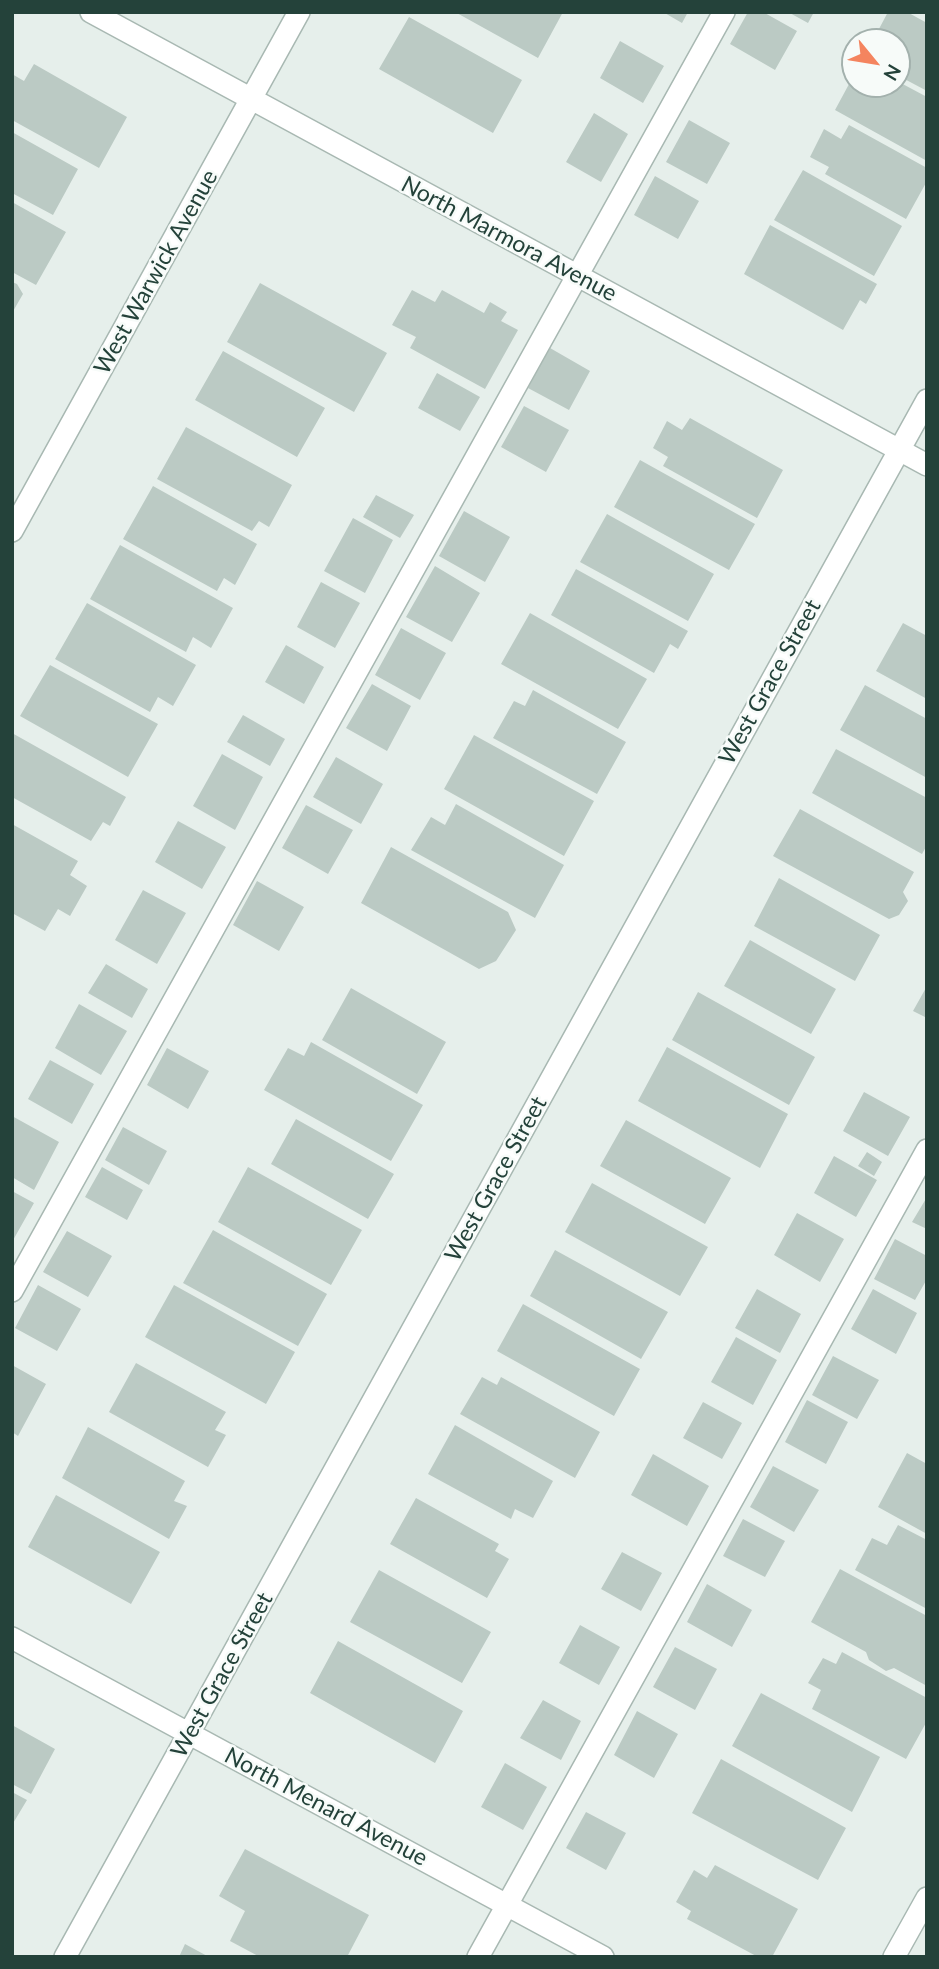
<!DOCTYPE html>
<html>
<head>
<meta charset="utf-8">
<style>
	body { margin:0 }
	#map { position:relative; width:939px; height:1969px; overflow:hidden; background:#e6efeb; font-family:Lato,sans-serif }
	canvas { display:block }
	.frame { position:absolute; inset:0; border:14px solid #24423a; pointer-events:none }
	.north { position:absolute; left:841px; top:28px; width:70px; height:70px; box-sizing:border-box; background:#f7fbf9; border:2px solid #a3b1ad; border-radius:50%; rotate:120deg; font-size:19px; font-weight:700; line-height:28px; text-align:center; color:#24423a }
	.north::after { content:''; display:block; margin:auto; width:24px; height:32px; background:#f4845f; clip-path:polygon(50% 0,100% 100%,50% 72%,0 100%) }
</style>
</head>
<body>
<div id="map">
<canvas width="939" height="1969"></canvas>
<div class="frame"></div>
<div class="north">N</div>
</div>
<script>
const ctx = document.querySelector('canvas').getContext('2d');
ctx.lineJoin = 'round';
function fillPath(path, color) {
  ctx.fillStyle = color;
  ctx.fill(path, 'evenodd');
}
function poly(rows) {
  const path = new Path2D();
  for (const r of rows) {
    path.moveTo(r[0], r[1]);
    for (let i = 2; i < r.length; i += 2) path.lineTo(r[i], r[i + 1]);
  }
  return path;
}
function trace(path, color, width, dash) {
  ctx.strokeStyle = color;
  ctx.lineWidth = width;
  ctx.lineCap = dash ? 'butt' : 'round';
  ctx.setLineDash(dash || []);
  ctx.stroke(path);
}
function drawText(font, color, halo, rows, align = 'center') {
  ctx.font = font + ' Lato,sans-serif';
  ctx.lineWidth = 5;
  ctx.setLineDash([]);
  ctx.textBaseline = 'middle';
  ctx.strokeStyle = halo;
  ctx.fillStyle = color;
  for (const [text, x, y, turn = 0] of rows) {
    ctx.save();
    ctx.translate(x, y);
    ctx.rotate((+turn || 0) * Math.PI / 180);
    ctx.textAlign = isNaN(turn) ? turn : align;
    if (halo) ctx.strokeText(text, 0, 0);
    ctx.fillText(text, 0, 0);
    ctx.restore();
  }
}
const building = poly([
	[455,12,563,12,538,58],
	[663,12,688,12,682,23],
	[748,12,763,12,797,31,775,70,730,44],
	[788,12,814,12,808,23],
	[888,12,907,12,927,23,927,91,897,75,897,42,872,42],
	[409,17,522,80,493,133,379,69],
	[620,41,664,66,643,103,600,78],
	[34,64,127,117,99,168,12,120,12,74,24,81],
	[855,73,855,84,897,84,897,81,927,97,927,161,835,110],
	[594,113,628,134,601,182,566,162],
	[689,120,730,143,707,184,666,162],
	[849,125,927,168,927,181,906,219,825,174,829,167,810,157,824,129,841,139],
	[12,132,78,169,53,215,12,193],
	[803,170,902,226,874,276,774,220],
	[655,176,699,201,678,239,634,215],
	[12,202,66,232,36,285,12,272],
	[770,225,877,284,866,304,860,300,843,330,744,274],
	[12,282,17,284,23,294,12,313],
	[260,283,387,353,354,412,227,342],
	[412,290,435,302,442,290,484,313,490,302,507,312,501,321,518,330,485,389,410,348,416,337,392,325],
	[550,348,590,371,569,410,528,388],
	[223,351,325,408,297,457,195,400],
	[437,373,480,397,460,431,418,408],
	[524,406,569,430,546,472,501,447],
	[690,418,783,470,757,518,663,466,668,457,653,448,667,421,682,430],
	[186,427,292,485,269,527,259,521,252,531,157,479],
	[640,460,755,524,729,570,614,507],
	[153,486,257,544,235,585,224,578,217,591,123,539],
	[376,495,414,515,400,538,363,517],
	[464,511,510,537,485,582,439,556],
	[607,514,714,574,688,621,580,562],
	[353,518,393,540,365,593,324,571],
	[120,545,233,608,211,648,193,637,186,652,90,599],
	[435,566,480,593,452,642,406,617],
	[576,569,688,631,678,649,670,644,654,673,551,615],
	[321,582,360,603,335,648,297,627],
	[87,603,196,665,173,706,158,697,150,712,55,659],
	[530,613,647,679,618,729,501,664],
	[903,623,927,636,927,699,876,671],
	[401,628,446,653,420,700,375,675],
	[286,645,324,667,304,704,265,682],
	[50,665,158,724,128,777,20,716],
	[372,684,411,706,387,751,346,728],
	[865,685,927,719,927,778,840,730],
	[533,690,626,742,597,794,493,738,514,701,525,706],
	[243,715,285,739,270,766,227,742],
	[12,733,126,797,110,826,103,822,91,841,12,797],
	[474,735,594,801,564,856,444,789],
	[836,749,927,798,927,845,922,854,812,793],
	[222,754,263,777,235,830,193,806],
	[336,757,383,784,361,824,313,797],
	[456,804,564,865,535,918,411,850,431,817,445,825],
	[306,805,353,830,328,874,282,848],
	[800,809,914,872,903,892,908,901,899,915,889,919,773,856],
	[178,821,226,847,202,889,155,862],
	[12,824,78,861,70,875,87,886,70,916,58,909,45,931,12,913],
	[391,847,508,912,516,930,496,961,479,969,361,903],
	[779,878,880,935,855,981,754,926],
	[257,881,304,907,279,951,233,925],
	[143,890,186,913,157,964,115,940],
	[750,940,836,989,811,1034,724,986],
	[106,964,148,989,132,1018,88,993],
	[927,986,927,1018,913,1011],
	[351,988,446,1042,417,1094,322,1040],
	[698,992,815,1057,789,1105,672,1040],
	[79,1004,127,1031,101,1075,55,1048],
	[311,1042,423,1105,391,1161,264,1090,288,1048,304,1056],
	[667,1047,788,1114,760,1168,638,1101],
	[167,1048,209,1071,188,1109,147,1085],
	[50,1060,94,1084,72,1124,28,1099],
	[864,1092,910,1117,888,1156,843,1131],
	[12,1116,59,1142,34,1190,12,1177],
	[296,1119,394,1174,368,1219,271,1164],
	[626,1120,731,1178,705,1224,600,1166],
	[123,1127,167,1151,149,1185,105,1160],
	[867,1152,882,1162,874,1176,858,1166],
	[834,1156,877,1180,856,1217,814,1193],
	[102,1167,143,1190,127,1220,85,1197],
	[248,1167,362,1230,331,1285,218,1222],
	[592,1183,708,1247,680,1296,565,1232],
	[12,1191,34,1203,12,1242],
	[927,1197,927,1229,912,1222],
	[797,1213,844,1239,820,1282,774,1255],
	[213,1230,327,1294,298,1346,183,1283],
	[67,1231,112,1256,88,1297,43,1272],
	[895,1239,927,1256,927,1279,915,1300,874,1279],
	[555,1250,668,1312,641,1359,530,1296],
	[38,1285,81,1309,57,1351,15,1328],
	[174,1285,295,1352,266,1404,145,1337],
	[757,1289,801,1314,780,1353,735,1328],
	[873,1289,917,1313,896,1354,851,1329],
	[523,1304,640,1369,614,1416,497,1351],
	[736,1337,777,1360,753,1405,711,1382],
	[833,1356,879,1380,857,1419,812,1395],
	[136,1363,226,1412,215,1430,226,1435,208,1467,109,1412],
	[12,1365,46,1384,18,1436,12,1432],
	[482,1377,497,1385,501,1377,600,1432,575,1478,460,1414],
	[807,1400,848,1422,826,1464,785,1442],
	[703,1402,742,1423,722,1459,683,1438],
	[455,1425,553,1481,533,1518,515,1509,511,1519,428,1474],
	[88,1427,185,1481,174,1501,187,1506,169,1539,62,1478],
	[907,1453,927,1464,927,1534,878,1507],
	[653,1454,709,1486,687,1526,631,1495],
	[773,1466,819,1490,794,1532,750,1507],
	[56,1495,160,1552,131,1604,28,1547],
	[416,1498,499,1544,495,1551,509,1559,487,1598,390,1544],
	[743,1519,785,1541,765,1577,723,1556],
	[898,1525,927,1540,927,1609,855,1570,872,1538,887,1545],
	[622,1552,662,1573,641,1611,601,1589],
	[840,1569,927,1616,927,1686,894,1668,886,1671,869,1660,866,1652,811,1622],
	[379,1570,491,1632,462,1683,350,1622],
	[707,1584,752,1610,732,1647,687,1622],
	[580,1625,620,1647,599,1685,559,1663],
	[338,1641,463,1711,435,1763,310,1693],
	[675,1647,717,1669,695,1710,653,1687],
	[842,1652,927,1698,927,1721,906,1759,812,1709,821,1690,808,1683,823,1658,836,1664],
	[761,1693,880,1757,852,1812,732,1746],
	[543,1700,581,1721,561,1760,520,1738],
	[637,1711,678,1734,654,1778,614,1755],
	[12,1725,55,1749,31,1794,12,1784],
	[721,1759,846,1828,818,1880,692,1813],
	[505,1763,547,1787,523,1830,481,1807],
	[12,1792,27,1800,12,1825],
	[586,1812,626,1833,606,1870,566,1848],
	[245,1849,369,1915,347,1957,260,1957,230,1941,245,1911,219,1896],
	[715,1865,798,1909,772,1957,758,1957,687,1919,691,1911,676,1902,694,1870,707,1878],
	[185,1944,209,1957,179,1957]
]);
const minor = poly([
	[91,12,927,465],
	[12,531,299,12],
	[12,1291,724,12],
	[12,1638,603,1957],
	[65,1957,927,400],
	[478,1957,927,1150],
	[894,1957,927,1898]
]);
const streetNames = [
	["North Marmora Avenue",509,239,28],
	["West Warwick Avenue",156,272,-61],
	["West Grace Street",770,682,-61],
	["West Grace Street",496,1179,-61],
	["West Grace Street",222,1675,-61],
	["North Menard Avenue",326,1807,28]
];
fillPath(building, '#bbcac4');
trace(minor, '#a8b8b2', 24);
trace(minor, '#fff', 21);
drawText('23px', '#24423a', '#f7fbf9', streetNames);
</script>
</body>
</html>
